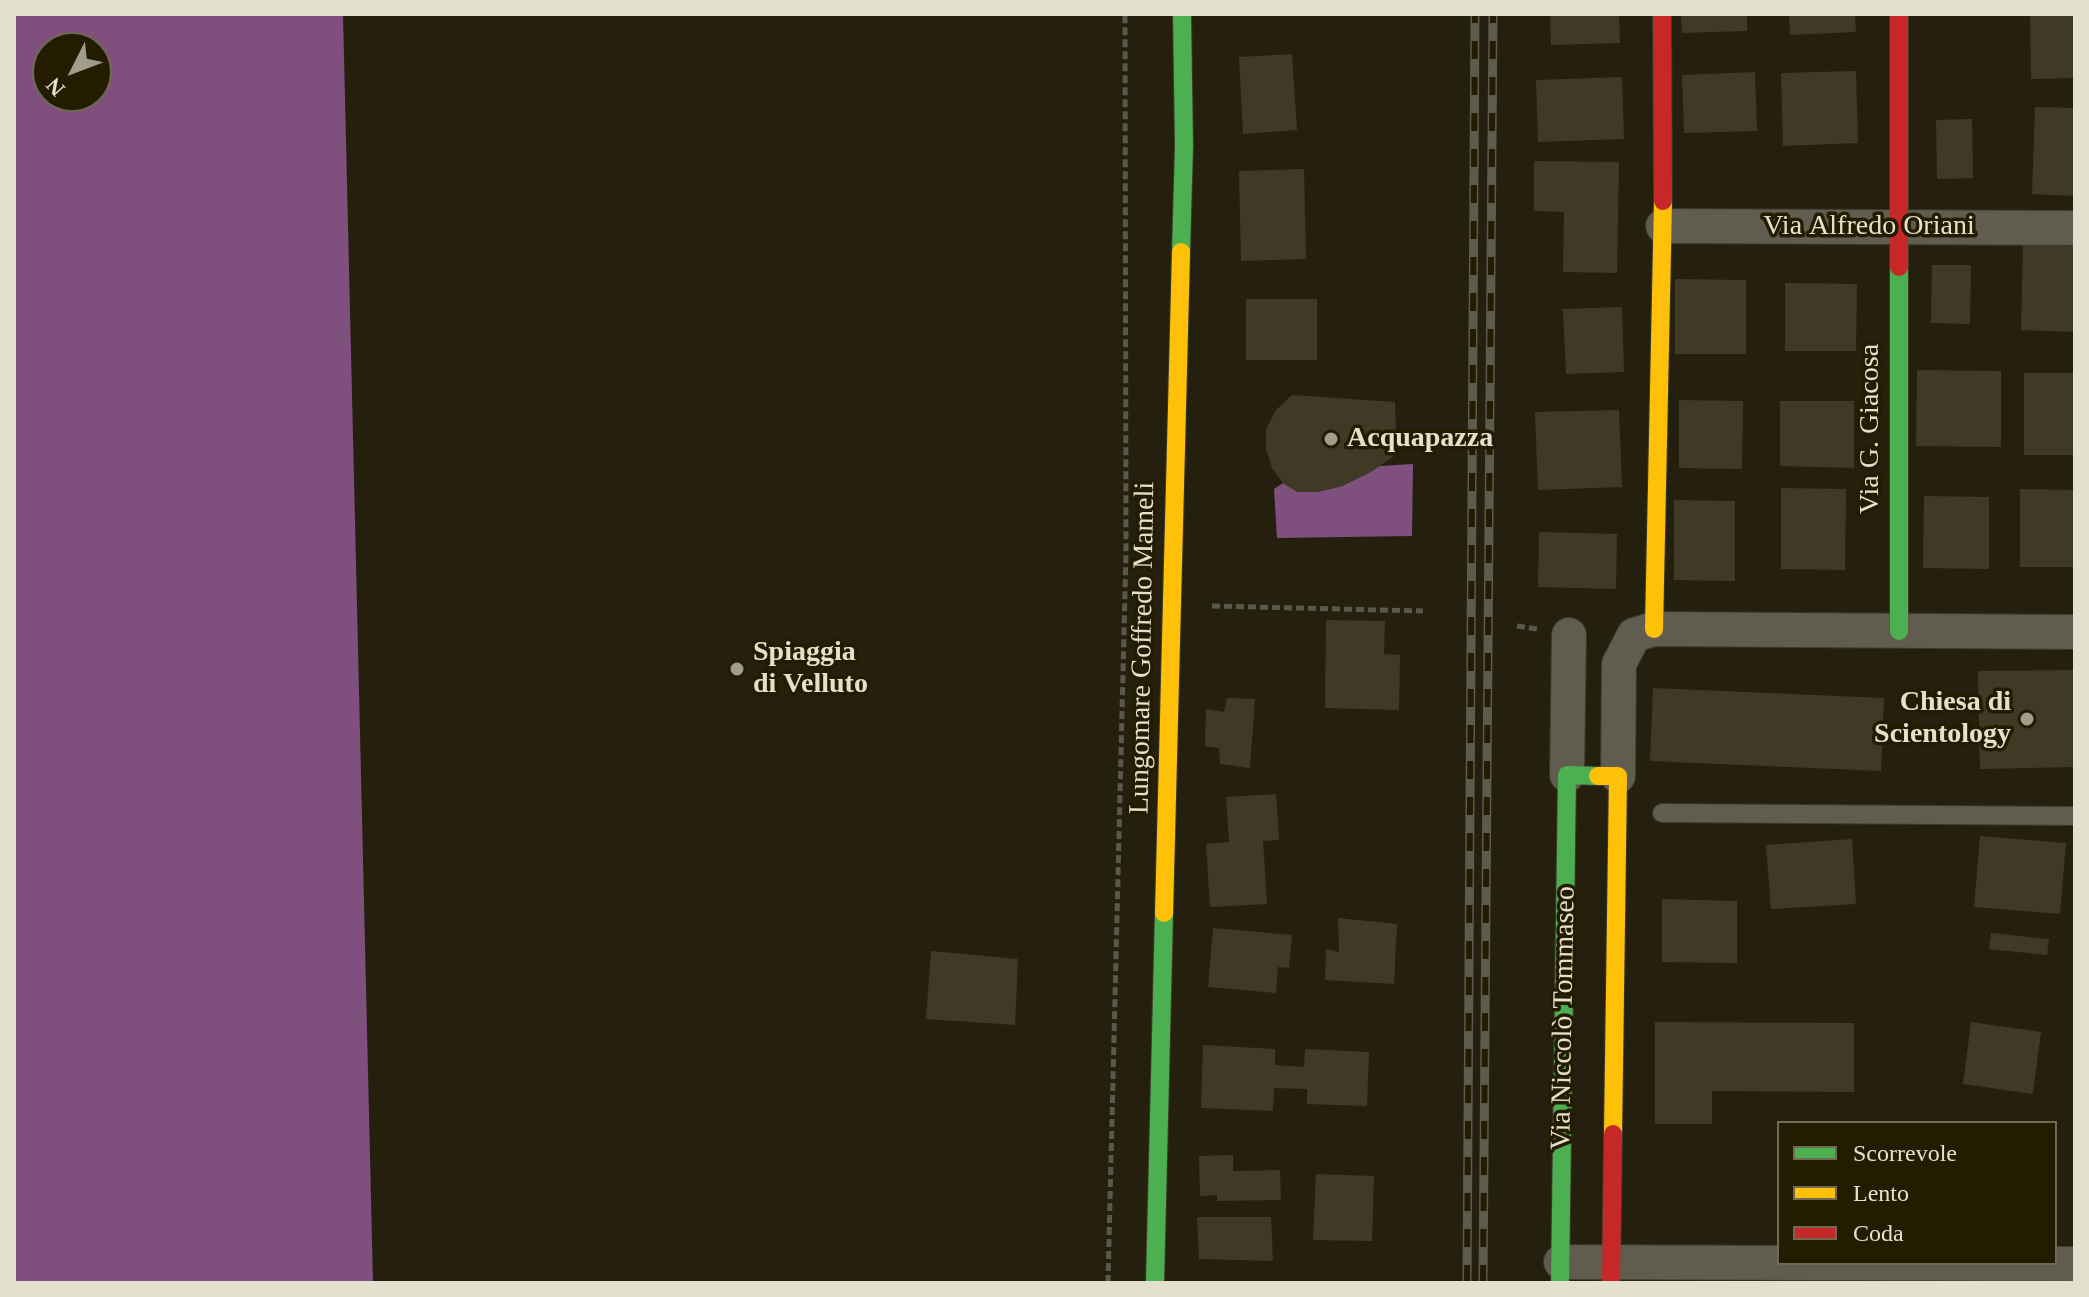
<!DOCTYPE html>
<html>
<head>
<meta charset="utf-8">
<style>
	body { margin:0 }
	#map { position:relative; width:2089px; height:1297px; overflow:hidden; background:#25200e; font-family:"Times New Roman",serif }
	canvas { display:block }
	.frame { position:absolute; inset:0; border:16px solid #e4e0ce; pointer-events:none }
	.legend { position:absolute; left:1777px; top:1121px; width:280px; height:144px; box-sizing:border-box; background:#241c00; border:2px solid #716a52; margin:0; padding:10px 14px; list-style:none; font-size:24px; color:#e4e0ce }
	.legend li { display:flex; align-items:center; gap:16px; height:40px }
	.legend b { width:40px; border:2px solid #716a52 }
	.north { position:absolute; left:32px; top:32px; width:80px; height:80px; box-sizing:border-box; background:#241c00; border:2px solid #716a52; border-radius:50%; rotate:228deg; font-size:22px; font-weight:700; line-height:32px; text-align:center; color:#e4e0ce }
	.north::after { content:''; display:block; margin:auto; width:28px; height:36px; background:#a19d8b; clip-path:polygon(50% 0,100% 100%,50% 72%,0 100%) }
</style>
</head>
<body>
<div id="map">
<canvas width="2089" height="1297"></canvas>
<div class="frame"></div>
<ul class="legend">
<li><b style="height:10px;background:#4caf50"></b>Scorrevole</li>
<li><b style="height:10px;background:#ffc107"></b>Lento</li>
<li><b style="height:10px;background:#c62828"></b>Coda</li>
</ul>
<div class="north">N</div>
</div>
<script>
const ctx = document.querySelector('canvas').getContext('2d');
ctx.lineJoin = 'round';
function fillPath(path, color) {
  ctx.fillStyle = color;
  ctx.fill(path, 'evenodd');
}
function poly(rows) {
  const path = new Path2D();
  for (const r of rows) {
    path.moveTo(r[0], r[1]);
    for (let i = 2; i < r.length; i += 2) path.lineTo(r[i], r[i + 1]);
  }
  return path;
}
function trace(path, color, width, dash) {
  ctx.strokeStyle = color;
  ctx.lineWidth = width;
  ctx.lineCap = dash ? 'butt' : 'round';
  ctx.setLineDash(dash || []);
  ctx.stroke(path);
}
function drawText(font, color, halo, rows, align = 'center') {
  ctx.font = font + ' "Times New Roman",serif';
  ctx.lineWidth = 7;
  ctx.setLineDash([]);
  ctx.textBaseline = 'middle';
  ctx.strokeStyle = halo;
  ctx.fillStyle = color;
  for (const [text, x, y, turn = 0] of rows) {
    ctx.save();
    ctx.translate(x, y);
    ctx.rotate((+turn || 0) * Math.PI / 180);
    ctx.textAlign = isNaN(turn) ? turn : align;
    if (halo) ctx.strokeText(text, 0, 0);
    ctx.fillText(text, 0, 0);
    ctx.restore();
  }
}
const water = poly([
	[14,14,343,14,373,1283,14,1283],
	[48,48,96,48,96,96,48,96],
	[1413,464,1412,536,1277,538,1274,489,1283,483,1298,492,1317,492,1342,486,1380,466]
]);
const building = poly([
	[1550,14,1619,14,1620,43,1551,45],
	[1681,14,1747,14,1747,31,1682,33],
	[1789,14,1855,14,1856,32,1790,35],
	[2030,14,2075,14,2075,78,2031,79],
	[1292,54,1297,130,1243,134,1239,57],
	[1856,71,1858,143,1783,146,1781,73],
	[1755,72,1757,131,1684,133,1682,75],
	[1622,77,1624,139,1538,142,1536,80],
	[2035,107,2075,108,2075,196,2032,194],
	[1972,119,1973,178,1937,179,1936,120],
	[1534,161,1619,162,1617,273,1563,272,1564,212,1534,211],
	[1304,169,1306,259,1241,261,1239,171],
	[2023,243,2075,245,2075,332,2021,330],
	[1932,265,1971,265,1970,324,1931,323],
	[1675,279,1746,280,1746,354,1675,354],
	[1785,283,1857,284,1856,351,1785,351],
	[1246,299,1317,299,1317,360,1246,360],
	[1622,307,1624,372,1566,374,1563,309],
	[1917,370,2001,371,2001,447,1916,446],
	[2024,373,2075,373,2075,455,2024,455],
	[1292,395,1395,402,1397,454,1371,472,1342,486,1317,492,1298,492,1283,483,1272,468,1266,449,1266,429,1276,410],
	[1679,400,1743,401,1742,469,1679,468],
	[1780,401,1854,401,1854,468,1780,466],
	[1619,410,1622,487,1538,490,1535,412],
	[1781,488,1846,489,1845,570,1781,569],
	[2020,489,2075,490,2075,567,2020,567],
	[1924,496,1989,497,1989,569,1923,568],
	[1674,500,1735,501,1735,581,1674,580],
	[1539,532,1617,534,1616,589,1538,587],
	[1326,620,1385,621,1384,654,1400,655,1399,710,1325,708],
	[2075,670,2075,767,1980,769,1978,671],
	[1653,688,1884,698,1881,771,1650,761],
	[1227,698,1255,699,1250,768,1220,764,1219,748,1205,746,1206,709,1224,712],
	[1276,794,1279,840,1263,841,1267,904,1210,907,1206,844,1229,842,1226,797],
	[1980,836,2066,843,2060,914,1974,907],
	[1852,839,1856,904,1771,909,1766,845],
	[1662,899,1737,901,1737,963,1662,962],
	[1338,918,1397,924,1394,984,1325,980,1326,949,1339,952],
	[1213,928,1292,935,1289,968,1278,967,1276,993,1208,987],
	[1991,933,2049,939,2047,955,1989,949],
	[931,951,1018,959,1015,1025,926,1019],
	[1655,1022,1854,1023,1854,1092,1712,1091,1712,1124,1655,1124],
	[1971,1022,2041,1032,2033,1094,1963,1084],
	[1203,1045,1275,1049,1275,1065,1304,1067,1305,1049,1369,1052,1367,1106,1307,1104,1307,1089,1274,1088,1273,1111,1201,1108],
	[1233,1155,1233,1171,1280,1170,1281,1200,1217,1201,1217,1195,1200,1196,1199,1156],
	[1316,1174,1374,1176,1372,1241,1313,1240],
	[1197,1217,1271,1217,1273,1261,1199,1259]
]);
const path = poly([
	[1212,606,1423,611],
	[1517,626,1537,629],
	[1108,1283,1126,551,1125,14]
]);
const lane = poly([
	[1662,813,2075,816]
]);
const street = poly([
	[1663,226,2075,228],
	[1567,775,1569,635],
	[1618,776,1619,664,1634,635,1654,629,2075,632],
	[1561,1262,2075,1264]
]);
const fast = poly([
	[1181,252,1184,146,1182,14],
	[1899,267,1899,631],
	[1155,1283,1164,913],
	[1560,1283,1567,775,1598,776]
]);
const slow = poly([
	[1654,629,1663,201],
	[1598,776,1618,776,1613,1134],
	[1164,913,1181,252]
]);
const jam = poly([
	[1662,14,1663,201],
	[1899,14,1899,267],
	[1611,1283,1613,1134]
]);
const rail = poly([
	[1467,1283,1475,14],
	[1483,1283,1493,14]
]);
const markers = [
	[1331,439,8,"#a19d8b"],
	[737,669,8,"#a19d8b"],
	[2027,719,8,"#a19d8b"]
];
const streetNames = [
	["Via Alfredo Oriani",1869,227],
	["Via G. Giacosa",1871,429,-90],
	["Lungomare Goffredo Mameli",1143,648,-89],
	["Via Niccolò Tommaseo",1564,1018,-89]
];
const poiNames = [
	["Acquapazza",1347,439],
	["Spiaggia",753,653],
	["di Velluto",753,685],
	["Chiesa di",2011,703,"right"],
	["Scientology",2011,735,"right"]
];
fillPath(water, '#7f4f7e');
fillPath(building, '#3f3a25');
trace(lane, '#3d3a2d', 20);
trace(street, '#3d3a2d', 36);
trace(fast, '#3d3a2d', 20);
trace(slow, '#3d3a2d', 20);
trace(jam, '#3d3a2d', 20);
trace(path, '#5a574b', 5, [8, 4]);
trace(lane, '#605d50', 18);
trace(street, '#605d50', 34);
trace(fast, '#4caf50', 18);
trace(slow, '#ffc107', 18);
trace(jam, '#c62828', 18);
trace(rail, '#5d5b4e', 9);
trace(rail, '#241c00', 6, [18]);
for (const [x, y, r, color] of markers) {
  const dot = new Path2D();
  dot.arc(x, y, r, 0, 2 * Math.PI);
  ctx.fillStyle = color;
  ctx.fill(dot);
  trace(dot, '#241c00', 3);
}
drawText('28px', '#e4e0ce', '#241c00', streetNames);
drawText('bold 28px', '#e4e0ce', '#241c00', poiNames, 'left');
</script>
</body>
</html>
